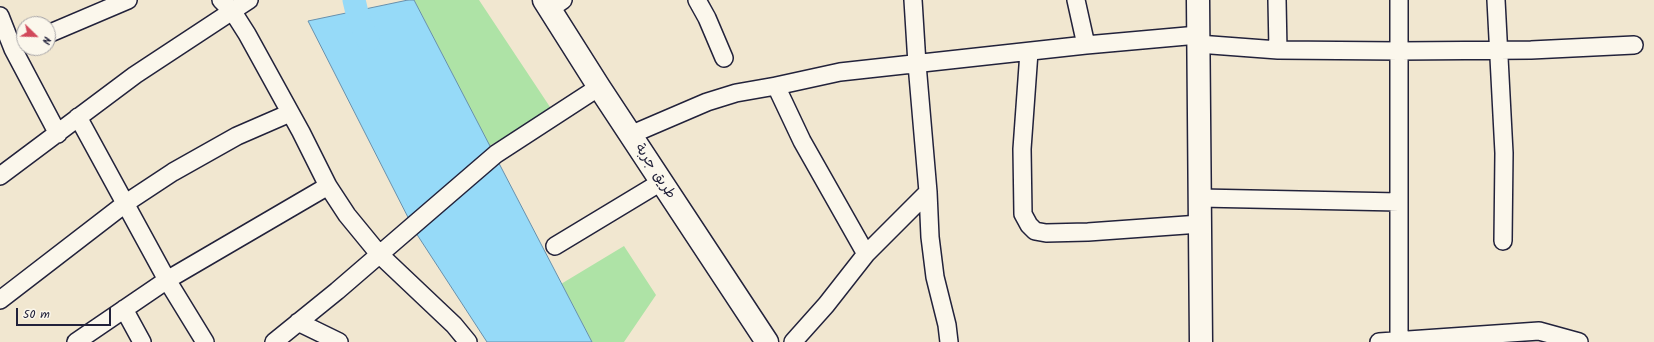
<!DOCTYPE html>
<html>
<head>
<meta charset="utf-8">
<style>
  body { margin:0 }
  #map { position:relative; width:1654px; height:342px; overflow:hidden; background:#f1e7d0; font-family:Kalam,sans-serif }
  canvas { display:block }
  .north { position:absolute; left:16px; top:16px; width:40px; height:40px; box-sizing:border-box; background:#fbf7ec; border:1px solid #a4a2a5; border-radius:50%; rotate:113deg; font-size:11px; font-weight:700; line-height:16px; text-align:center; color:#22223b }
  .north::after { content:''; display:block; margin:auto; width:14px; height:18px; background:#d1495b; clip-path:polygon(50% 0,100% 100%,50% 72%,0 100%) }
  .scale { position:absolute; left:16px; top:308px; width:95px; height:18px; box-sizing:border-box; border:2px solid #22223b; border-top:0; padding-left:5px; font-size:12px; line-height:14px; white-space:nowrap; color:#22223b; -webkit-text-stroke:3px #fbf7ec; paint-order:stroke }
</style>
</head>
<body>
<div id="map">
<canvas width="1654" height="342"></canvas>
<div class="north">N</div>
<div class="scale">50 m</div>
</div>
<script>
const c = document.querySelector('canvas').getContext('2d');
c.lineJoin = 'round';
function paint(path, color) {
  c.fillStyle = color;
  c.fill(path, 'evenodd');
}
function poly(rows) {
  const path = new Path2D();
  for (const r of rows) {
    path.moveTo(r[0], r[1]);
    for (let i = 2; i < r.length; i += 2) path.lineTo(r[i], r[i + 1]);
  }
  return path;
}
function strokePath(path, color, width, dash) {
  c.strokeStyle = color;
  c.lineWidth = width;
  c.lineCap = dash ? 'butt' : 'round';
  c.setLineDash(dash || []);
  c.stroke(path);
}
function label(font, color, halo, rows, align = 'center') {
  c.font = font + ' Kalam,"Playpen Sans Arabic",sans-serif';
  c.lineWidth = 3;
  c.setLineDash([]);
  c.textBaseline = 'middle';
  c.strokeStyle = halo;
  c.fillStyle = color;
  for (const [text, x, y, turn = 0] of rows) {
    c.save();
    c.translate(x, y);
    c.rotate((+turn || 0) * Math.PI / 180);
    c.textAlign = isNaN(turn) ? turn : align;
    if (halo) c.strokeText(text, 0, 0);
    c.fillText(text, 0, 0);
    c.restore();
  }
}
const green = poly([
  [414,0,479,0,552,110,489,146],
  [624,246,656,295,624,342,592,342,561,284]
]);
const water = poly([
  [408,0,414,0,592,342,487,342,416,233,308,21,408,0]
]);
const river = poly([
  [354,0,358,17,368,40]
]);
const minor = poly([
  [221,0,233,12,247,34,301,132,328,186,347,215,379,254,454,325,468,342],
  [697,0,707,18,724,58],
  [913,0,917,64,928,192,930,237,935,277,947,325,949,342],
  [1076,0,1086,45],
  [1277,0,1278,50],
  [1496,0,1504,153,1503,241],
  [550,9,563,0],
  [0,16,13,49,58,134],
  [48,34,128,0],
  [1198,44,1278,50,1399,51,1531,50,1634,45],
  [1029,52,1022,149,1023,214,1029,225,1035,231,1046,233,1088,232,1200,224],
  [776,86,802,141,866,254],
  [78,117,167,280,205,342],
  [630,135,707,102,736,93,776,86,840,72,1086,45,1198,35],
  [0,176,135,75,249,0],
  [1200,198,1399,202],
  [555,246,661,182],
  [0,300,126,203,173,172,237,136,290,113],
  [124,309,142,342],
  [298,322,339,342],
  [76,342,167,280,328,186],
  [274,342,337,291,496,154,599,87],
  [793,342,826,305,866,254,928,192],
  [1379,342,1539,331,1579,342],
  [1399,342,1399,0]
]);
const major = poly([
  [544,0,599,87,767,342],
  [1198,0,1201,342]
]);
const streetNames = [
  ["طريق جربة",654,172,57]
];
paint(green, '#aee3a6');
paint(water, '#96daf8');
strokePath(water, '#6890ac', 1);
strokePath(river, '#96daf8', 23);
strokePath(minor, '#22223b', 20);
strokePath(major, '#22223b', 25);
strokePath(minor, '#fbf7ec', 17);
strokePath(major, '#fbf7ec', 22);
label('14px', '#22223b', '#fbf7ec', streetNames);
</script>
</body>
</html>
